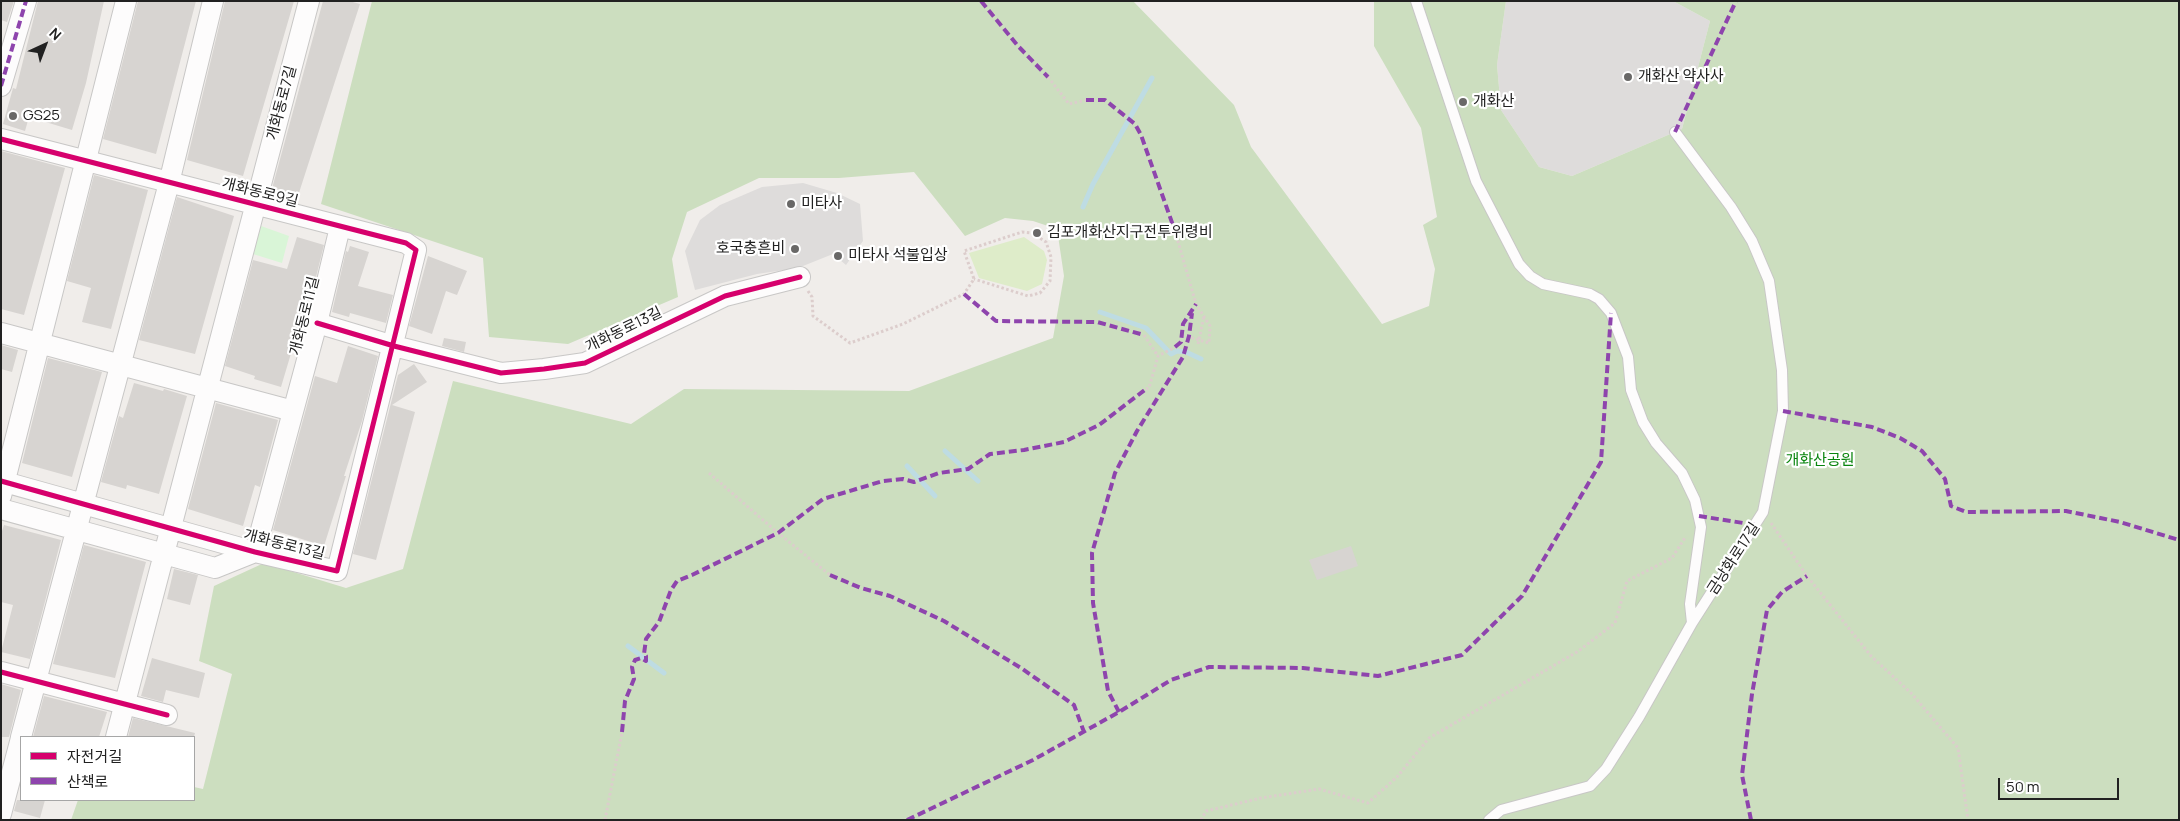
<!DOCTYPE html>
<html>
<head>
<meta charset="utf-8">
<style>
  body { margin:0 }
  #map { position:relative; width:2180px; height:821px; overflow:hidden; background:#f0edea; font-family:Manrope,"Noto Sans KR",sans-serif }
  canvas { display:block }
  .frame { position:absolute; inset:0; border:2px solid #212121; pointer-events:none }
  .legend { position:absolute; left:20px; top:736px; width:175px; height:65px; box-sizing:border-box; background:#fff; border:1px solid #a6a6a6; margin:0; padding:6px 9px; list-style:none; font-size:15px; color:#212121 }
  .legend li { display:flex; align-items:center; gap:10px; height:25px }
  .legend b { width:25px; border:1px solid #a6a6a6 }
  .north { position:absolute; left:20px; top:20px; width:50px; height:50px; -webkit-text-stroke:4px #fff; paint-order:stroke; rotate:43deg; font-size:14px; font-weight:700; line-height:20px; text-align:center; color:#212121 }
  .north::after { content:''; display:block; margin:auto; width:18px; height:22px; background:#212121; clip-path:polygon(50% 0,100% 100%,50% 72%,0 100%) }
  .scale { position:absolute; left:1998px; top:778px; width:121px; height:22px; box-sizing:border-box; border:2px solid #212121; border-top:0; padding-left:6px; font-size:15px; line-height:18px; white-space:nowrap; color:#212121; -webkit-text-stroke:4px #fff; paint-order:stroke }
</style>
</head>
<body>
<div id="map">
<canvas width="2180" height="821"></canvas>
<div class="frame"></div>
<ul class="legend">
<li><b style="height:6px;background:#d6006c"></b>자전거길</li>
<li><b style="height:6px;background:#8e44ad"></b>산책로</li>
</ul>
<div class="north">N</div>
<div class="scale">50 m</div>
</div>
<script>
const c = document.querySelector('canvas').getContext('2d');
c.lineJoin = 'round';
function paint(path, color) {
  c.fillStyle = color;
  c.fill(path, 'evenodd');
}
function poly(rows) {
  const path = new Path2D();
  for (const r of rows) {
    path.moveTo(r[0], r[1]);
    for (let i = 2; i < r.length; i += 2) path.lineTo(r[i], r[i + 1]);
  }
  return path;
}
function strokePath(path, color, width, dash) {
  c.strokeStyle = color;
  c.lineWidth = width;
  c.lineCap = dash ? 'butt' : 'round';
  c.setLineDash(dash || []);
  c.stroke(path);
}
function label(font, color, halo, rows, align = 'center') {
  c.font = font + ' Manrope,"Noto Sans KR",sans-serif';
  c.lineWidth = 4.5;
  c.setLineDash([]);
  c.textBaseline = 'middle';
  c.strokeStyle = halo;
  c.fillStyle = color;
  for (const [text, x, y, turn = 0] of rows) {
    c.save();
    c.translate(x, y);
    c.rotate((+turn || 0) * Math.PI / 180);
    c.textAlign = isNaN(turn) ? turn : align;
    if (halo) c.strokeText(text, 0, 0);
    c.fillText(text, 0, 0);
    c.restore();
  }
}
const religious = poly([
  [1506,1,1673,1,1710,21,1682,129,1572,176,1539,167,1501,110,1497,65],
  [803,183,837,193,860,204,863,241,846,265,833,254,798,268,757,274,695,290,685,251,700,220,720,205,762,187]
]);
const grass = poly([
  [1024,237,1044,251,1047,260,1042,284,1027,291,979,278,969,253]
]);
const forest = poly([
  [372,1,1133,1,1234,105,1251,147,1382,324,1429,306,1435,269,1423,225,1437,217,1421,128,1374,46,1374,1,1506,1,1497,65,1501,110,1539,167,1572,176,1682,129,1710,21,1673,1,2179,1,2179,820,71,820,78,800,194,800,194,787,203,789,232,674,199,661,214,586,264,563,346,588,403,569,453,381,631,424,684,389,909,391,1053,338,1064,276,1057,229,1033,221,1005,218,965,236,914,172,839,178,759,178,687,212,672,259,678,297,568,344,489,337,483,258,321,204]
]);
const park = poly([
  [261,226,289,236,282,263,253,254]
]);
const stream = poly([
  [1083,207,1093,184,1152,78],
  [1100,312,1146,328,1171,354,1177,351,1186,352,1201,359],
  [945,451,978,481],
  [907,466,935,496],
  [628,646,664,673]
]);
const building = poly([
  [1,1,14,1,7,22,1,20],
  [38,1,104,1,86,83,72,130,29,117,25,131,3,124,13,88,16,89],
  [138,1,196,1,156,154,103,139],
  [225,1,294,1,243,176,187,160],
  [323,1,349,1,360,4,296,202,270,196],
  [1,151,65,168,24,315,1,309],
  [94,175,148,190,111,329,82,322,91,288,67,281],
  [177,197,234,216,195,354,139,340],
  [297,237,324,245,309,305,308,305,297,340,295,340,281,387,254,379,255,376,225,366,253,260,287,269],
  [350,246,369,252,358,286,393,295,386,323,350,313,349,317,332,312,346,251,348,252],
  [428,256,467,271,457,295,446,291,432,334,409,326],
  [444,338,466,342,464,352,442,346],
  [1,345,18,350,12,372,1,369],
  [348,346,378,356,362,421,344,476,346,476,324,546,273,530,315,376,337,383],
  [48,358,102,372,72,477,22,463],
  [414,364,427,382,392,405,415,412,376,560,353,554,398,375],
  [134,383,163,391,164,389,187,396,159,494,127,485,126,489,101,482,119,416,123,418],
  [216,403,278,420,260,487,255,485,243,526,188,509],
  [4,525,61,540,30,659,1,652,13,605,1,602,1,534],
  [84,545,146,562,115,678,53,664],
  [1351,546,1358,566,1317,580,1309,560],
  [174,569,198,575,190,605,167,599],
  [152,658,205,673,199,698,166,690,163,702,141,696],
  [1,684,21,690,9,737,1,737],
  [44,696,107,712,99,737,33,737],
  [133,718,195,733,194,737,128,737],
  [17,800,45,800,40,818,14,811]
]);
const path = poly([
  [955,1,963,1],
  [1048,77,1069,104,1086,100],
  [1175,231,1196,304,1210,326,1209,343,1183,335],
  [808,291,812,297,813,316,850,343,903,324,964,294,974,279,964,251,1022,232,1032,233,1046,242,1051,257,1050,281,1040,293,1028,296,974,279],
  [1144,335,1158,356],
  [1198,344,1204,316],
  [1146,389,1149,388,1158,356,1175,347],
  [709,473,778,533,830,575],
  [1771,523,1807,576,1871,656,1912,694,1958,748,1968,820],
  [605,820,622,732],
  [1201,820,1206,811,1261,798,1319,789,1368,803,1397,777,1429,738,1577,652,1615,623,1627,581,1672,558,1686,536]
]);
const lane = poly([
  [1416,1,1476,181,1519,264,1530,276,1543,284,1590,294,1599,299,1611,313,1628,357,1631,390,1643,422,1656,443,1682,473,1695,500,1701,527,1690,604,1692,623],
  [1489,820,1501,810,1590,786,1606,769,1639,717,1692,623,1763,512,1783,411,1782,370,1769,281,1752,241,1731,207,1675,132]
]);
const street = poly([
  [1,86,26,1],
  [1,139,406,243,416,250,337,571,255,552,1,481],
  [317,323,394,346,501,373,544,369,585,363,725,296,800,277],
  [1,333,293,411],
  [1,496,126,1],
  [1,509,215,568,255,552],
  [255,552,317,323,340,227],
  [1,672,167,715],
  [21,737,169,183,213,1],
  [116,737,309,1],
  [1,814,21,738]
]);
const quiet = poly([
  [981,1,1018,46,1048,77],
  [1,86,26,1],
  [1086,100,1105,100,1135,124,1141,135,1175,231],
  [1675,132,1736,1],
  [964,294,996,321,1097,322,1144,335],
  [1175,347,1181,342,1183,324,1196,304],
  [1783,411,1872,427,1900,438,1922,451,1945,479,1951,506,1966,512,2066,511,2120,522,2179,540],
  [1699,516,1756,525],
  [830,575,861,588,890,596,944,621,1021,668,1074,705,1084,732],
  [1119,712,1108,691,1093,603,1092,553,1115,473,1137,431,1183,357,1189,336,1192,313],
  [622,732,625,701,634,679,632,667,635,660,641,658,646,661,646,656,644,654,646,639,659,622,671,590,677,581,692,575,778,533,823,499,883,481,903,479,914,482,939,473,968,469,990,454,1024,450,1064,442,1099,425,1146,389],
  [907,820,1033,760,1119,712,1171,680,1209,667,1303,668,1378,676,1462,655,1522,596,1601,462,1611,313],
  [1751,820,1742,775,1752,694,1767,610,1782,592,1807,576]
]);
const cycleway = poly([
  [1,139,406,243,416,250,337,571,255,552,1,481],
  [317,323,394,346,501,373,544,369,585,363,725,296,800,277],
  [1,672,167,715]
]);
const markers = [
  [1628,77,5,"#696867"],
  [1463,102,5,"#696867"],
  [13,116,5,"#696867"],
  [791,204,5,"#696867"],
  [1037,233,5,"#696867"],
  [795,249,5,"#696867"],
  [838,256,5,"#696867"]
];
const poiNames = [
  ["개화산 약사사",1638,77],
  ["개화산",1473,102],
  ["GS25",23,116],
  ["미타사",801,204],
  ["김포개화산지구전투위령비",1047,233],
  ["호국충흔비",785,249,"right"],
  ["미타사 석불입상",848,256]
];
const streetNames = [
  ["개화동로7길",282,103,-75],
  ["개화동로9길",260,193,14],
  ["개화동로11길",305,316,-76],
  ["개화동로13길",624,330,-26],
  ["개화동로13길",284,545,14],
  ["금낭화로17길",1734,559,-57]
];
const parkNames = [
  ["개화산공원",1820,461]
];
paint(religious, '#dedcdb');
paint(grass, '#deecc9');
paint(forest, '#ccdebf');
paint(park, '#d9f5d7');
strokePath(stream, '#bedce3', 5);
paint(building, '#d7d4d1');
strokePath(lane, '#c8c7c6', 12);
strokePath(street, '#c8c7c6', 22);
strokePath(path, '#dccdcc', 3, [2.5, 2.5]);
strokePath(lane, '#fdfcfc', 10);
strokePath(street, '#fdfcfc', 20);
strokePath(quiet, '#8e44ad', 4, [8, 4]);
strokePath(cycleway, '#d6006c', 5);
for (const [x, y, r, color] of markers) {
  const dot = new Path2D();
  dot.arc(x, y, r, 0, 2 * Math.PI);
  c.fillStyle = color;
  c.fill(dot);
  strokePath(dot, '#fff', 2);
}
label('15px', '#212121', '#fff', poiNames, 'left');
label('15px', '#212121', '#fff', streetNames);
label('15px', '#0a850f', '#fff', parkNames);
</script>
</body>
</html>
